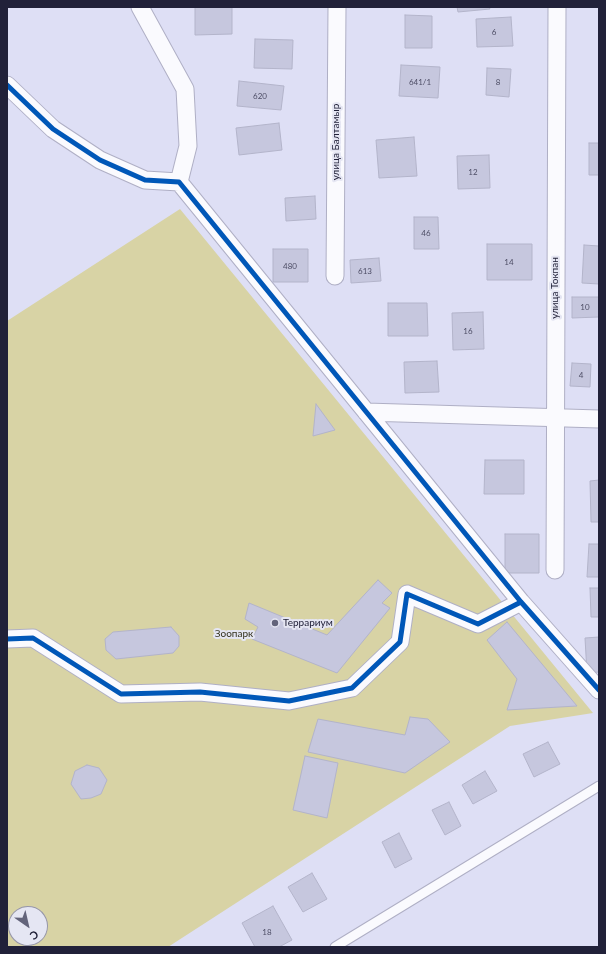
<!DOCTYPE html>
<html>
<head>
<meta charset="utf-8">
<style>
  body { margin:0 }
  #map { position:relative; width:606px; height:954px; overflow:hidden; background:#dedff5; font-family:Lato,sans-serif }
  canvas { display:block }
  .frame { position:absolute; inset:0; border:8px solid #212139; pointer-events:none }
  .north { position:absolute; left:8px; top:906px; width:40px; height:40px; box-sizing:border-box; background:#e5e6f3; border:1px solid #9797a9; border-radius:50%; rotate:146deg; font-size:11px; font-weight:700; line-height:16px; text-align:center; color:#212139 }
  .north::after { content:''; display:block; margin:auto; width:14px; height:18px; background:#63647b; clip-path:polygon(50% 0,100% 100%,50% 72%,0 100%) }
</style>
</head>
<body>
<div id="map">
<canvas width="606" height="954"></canvas>
<div class="frame"></div>
<div class="north">С</div>
</div>
<script>
const c = document.querySelector('canvas').getContext('2d');
c.lineJoin = 'round';
function paint(path, color) {
  c.fillStyle = color;
  c.fill(path, 'evenodd');
}
function poly(rows) {
  const path = new Path2D();
  for (const r of rows) {
    path.moveTo(r[0], r[1]);
    for (let i = 2; i < r.length; i += 2) path.lineTo(r[i], r[i + 1]);
  }
  return path;
}
function strokePath(path, color, width, dash) {
  c.strokeStyle = color;
  c.lineWidth = width;
  c.lineCap = dash ? 'butt' : 'round';
  c.setLineDash(dash || []);
  c.stroke(path);
}
function label(font, color, halo, rows, align = 'center') {
  c.font = font + ' Lato,sans-serif';
  c.lineWidth = 4;
  c.setLineDash([]);
  c.textBaseline = 'middle';
  c.strokeStyle = halo;
  c.fillStyle = color;
  for (const [text, x, y, turn = 0] of rows) {
    c.save();
    c.translate(x, y);
    c.rotate((+turn || 0) * Math.PI / 180);
    c.textAlign = isNaN(turn) ? turn : align;
    if (halo) c.strokeText(text, 0, 0);
    c.fillText(text, 0, 0);
    c.restore();
  }
}
const green = poly([
  [180,209,593,713,510,726,168,947,7,947,7,321],
  [16,914,40,914,40,938,16,938]
]);
const building = poly([
  [195,7,232,7,232,34,195,35,195,7],
  [457,7,489,7,490,9,458,12,457,7],
  [405,15,432,16,432,48,405,48,405,15],
  [511,17,513,46,477,47,476,19,511,17],
  [255,39,293,40,292,69,254,68,255,39],
  [401,65,440,67,438,98,399,96,401,65],
  [487,68,511,69,509,97,486,95,487,68],
  [239,81,284,86,281,110,237,106,239,81],
  [279,123,282,150,239,155,236,128,279,123],
  [414,137,417,176,379,178,376,140,414,137],
  [589,143,599,143,599,175,589,175,589,143],
  [489,155,490,188,458,189,457,156,489,155],
  [315,196,316,219,286,221,285,198,315,196],
  [414,217,438,217,439,249,414,249,414,217],
  [487,244,532,244,532,280,487,280,487,244],
  [584,245,599,246,599,284,582,283,584,245],
  [273,249,308,249,308,282,273,282,273,249],
  [379,258,381,281,351,283,350,260,379,258],
  [572,297,599,297,599,317,572,318,572,297],
  [388,303,427,303,428,336,388,336,388,303],
  [483,312,484,349,453,350,452,313,483,312],
  [437,361,439,392,405,393,404,362,437,361],
  [572,363,591,364,590,387,570,386,572,363],
  [316,404,335,430,313,436,316,404],
  [485,460,524,460,524,494,484,494,485,460],
  [599,480,599,522,591,522,590,481,599,480],
  [505,534,539,534,539,573,505,573,505,534],
  [589,544,599,544,599,577,587,577,589,544],
  [378,580,392,593,382,603,390,608,337,673,252,639,258,627,245,619,249,603,327,635,378,580],
  [590,588,599,588,599,617,591,617,590,588],
  [507,622,577,706,507,710,517,679,487,640,507,622],
  [171,627,179,636,179,646,173,653,116,659,106,650,105,639,113,632,171,627],
  [599,637,599,672,587,673,585,638,599,637],
  [410,717,428,719,450,742,405,773,308,752,318,719,405,735,410,717],
  [548,742,560,764,534,777,523,754,548,742],
  [305,756,338,763,327,818,293,810,305,756],
  [87,765,99,768,107,780,101,794,91,798,81,799,71,784,75,771,87,765],
  [485,771,497,791,473,804,462,785,485,771],
  [449,802,461,826,445,835,432,810,449,802],
  [399,833,412,859,395,868,382,842,399,833],
  [312,873,327,899,303,912,288,887,312,873],
  [273,906,292,940,279,947,255,947,242,923,273,906]
]);
const lane = poly([
  [335,947,599,786]
]);
const street = poly([
  [140,7,185,89,188,146,179,182],
  [7,85,53,129,100,160,145,180,179,182,521,602,599,690],
  [335,276,337,7],
  [366,412,599,419],
  [555,570,557,7],
  [7,639,33,638,121,694,200,692,289,701,352,688,400,642,407,594,478,624,521,602]
]);
const cycleway = poly([
  [7,85,53,129,100,160,145,180,179,182,521,602,599,690],
  [7,639,33,638,121,694,200,692,289,701,352,688,400,642,407,594,478,624,521,602]
]);
const markers = [
  [275,623,4,"#63647b"]
];
const numberNames = [
  ["6",494,32],
  ["641/1",420,82],
  ["8",498,82],
  ["620",260,96],
  ["12",473,172],
  ["46",426,233],
  ["14",509,262],
  ["480",290,266],
  ["613",365,271],
  ["10",585,307],
  ["16",468,331],
  ["4",581,375],
  ["18",267,932]
];
const streetNames = [
  ["улица Балтамыр",336,142,-90],
  ["улица Токпан",555,288,-90]
];
const poiNames = [
  ["Террариум",283,623]
];
const parkNames = [
  ["Зоопарк",234,634]
];
paint(green, '#d8d3a5');
paint(building, '#c6c7de');
strokePath(building, '#b3b4ca', 1);
strokePath(lane, '#afafc5', 11);
strokePath(street, '#afafc5', 19);
strokePath(lane, '#fafafe', 9);
strokePath(street, '#fafafe', 17);
strokePath(cycleway, '#0057b8', 5);
for (const [x, y, r, color] of markers) {
  const dot = new Path2D();
  dot.arc(x, y, r, 0, 2 * Math.PI);
  c.fillStyle = color;
  c.fill(dot);
  strokePath(dot, '#e5e6f3', 1.5);
}
label('8px', '#4d4d65', null, numberNames);
label('10px', '#212139', '#e5e6f3', streetNames);
label('10px', '#212139', '#e5e6f3', poiNames, 'left');
label('10px', '#33311b', '#e5e6f3', parkNames);
</script>
</body>
</html>
